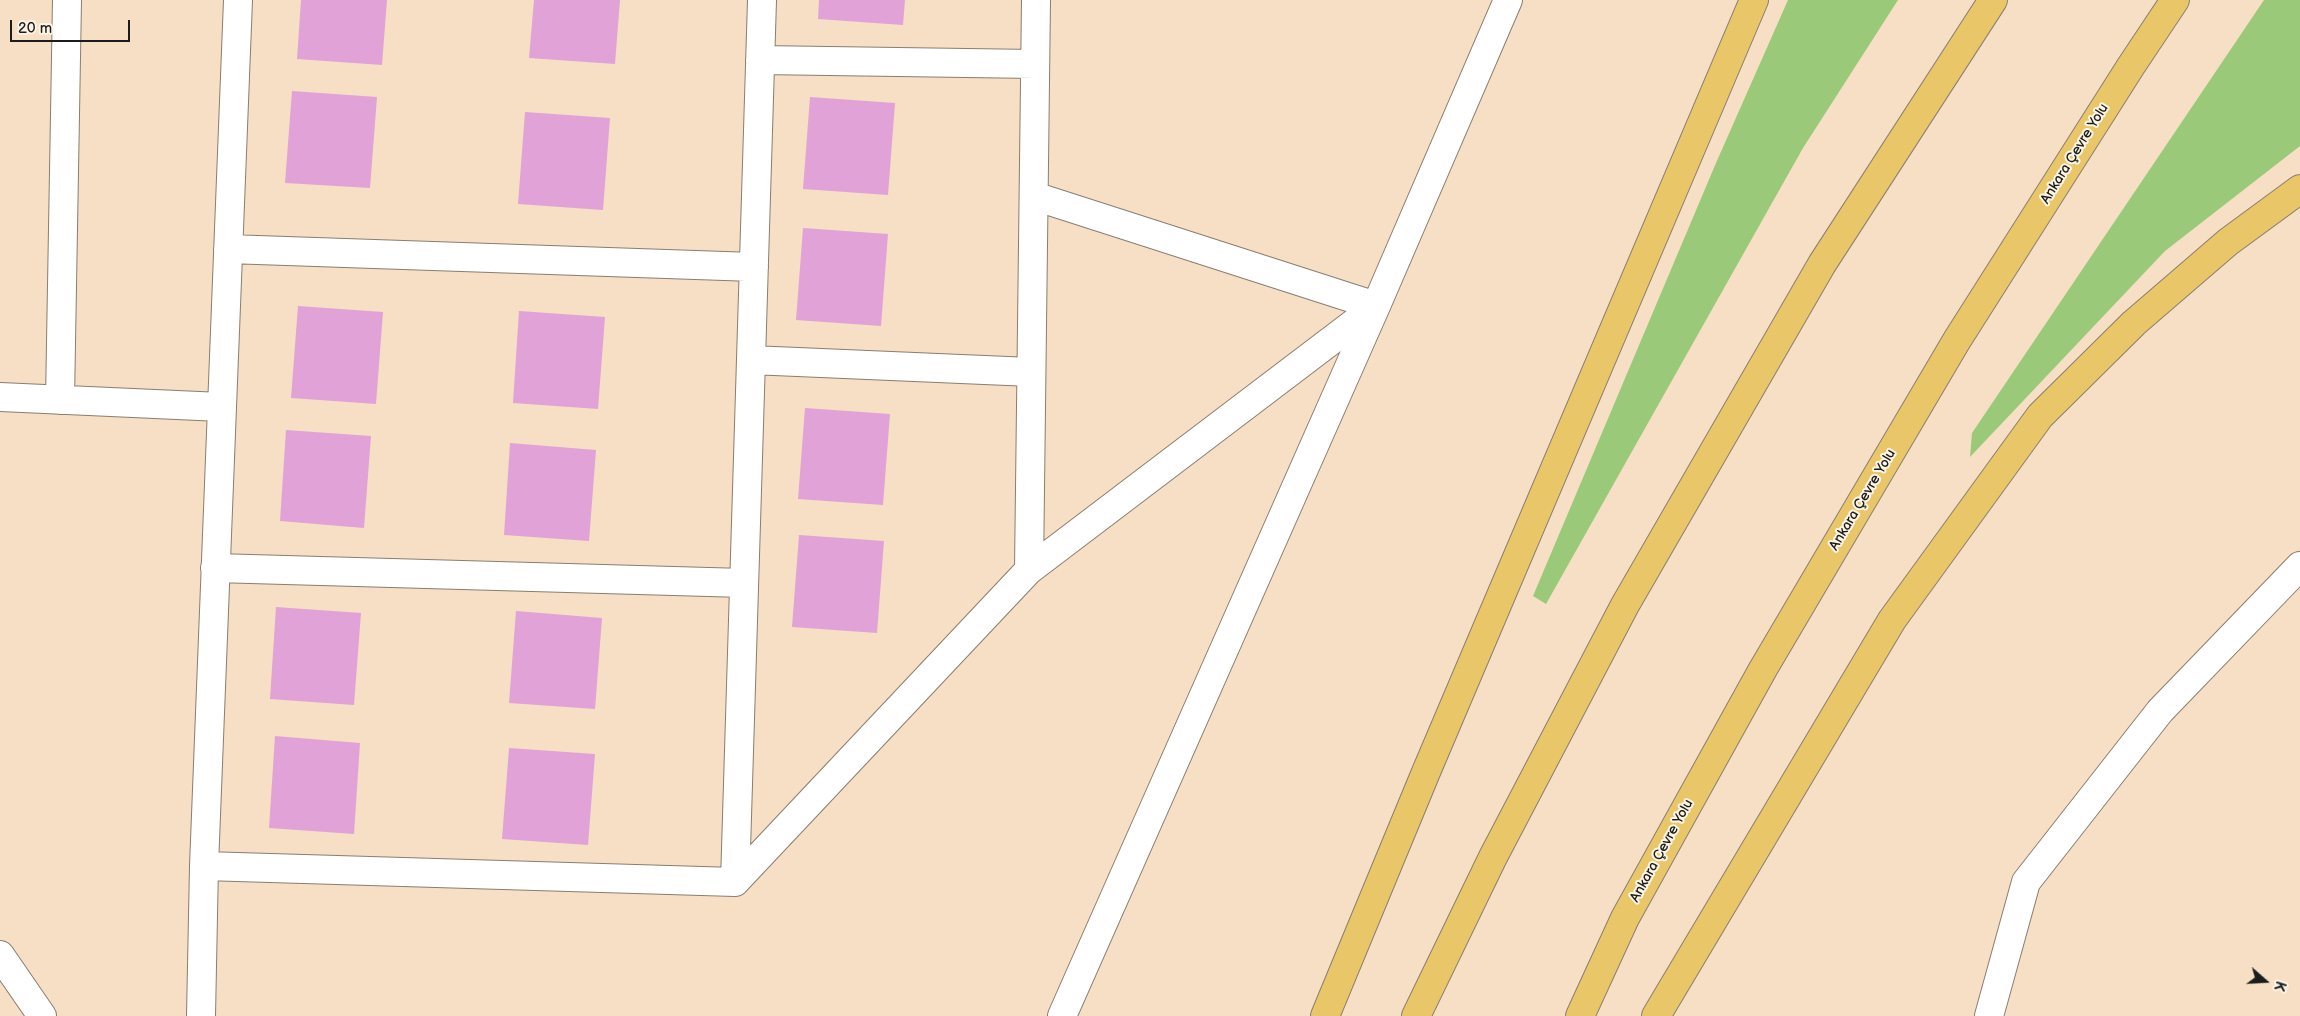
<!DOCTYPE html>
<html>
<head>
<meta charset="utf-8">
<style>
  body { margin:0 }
  #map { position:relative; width:2300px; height:1016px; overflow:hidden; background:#f6dfc4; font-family:"Balsamiq Sans",sans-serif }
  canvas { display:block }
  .north { position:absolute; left:2240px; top:956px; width:50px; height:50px; -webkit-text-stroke:4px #fcf5e5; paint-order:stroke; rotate:109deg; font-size:14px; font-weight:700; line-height:20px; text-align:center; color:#1c1c1c }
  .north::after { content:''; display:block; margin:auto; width:18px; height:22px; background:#1c1c1c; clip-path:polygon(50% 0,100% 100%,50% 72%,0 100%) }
  .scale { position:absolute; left:10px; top:20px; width:120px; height:22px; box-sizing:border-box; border:2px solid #1c1c1c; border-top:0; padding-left:6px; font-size:15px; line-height:18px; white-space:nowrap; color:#1c1c1c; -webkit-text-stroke:4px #fcf5e5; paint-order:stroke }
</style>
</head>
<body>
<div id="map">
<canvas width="2300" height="1016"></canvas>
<div class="north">K</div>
<div class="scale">20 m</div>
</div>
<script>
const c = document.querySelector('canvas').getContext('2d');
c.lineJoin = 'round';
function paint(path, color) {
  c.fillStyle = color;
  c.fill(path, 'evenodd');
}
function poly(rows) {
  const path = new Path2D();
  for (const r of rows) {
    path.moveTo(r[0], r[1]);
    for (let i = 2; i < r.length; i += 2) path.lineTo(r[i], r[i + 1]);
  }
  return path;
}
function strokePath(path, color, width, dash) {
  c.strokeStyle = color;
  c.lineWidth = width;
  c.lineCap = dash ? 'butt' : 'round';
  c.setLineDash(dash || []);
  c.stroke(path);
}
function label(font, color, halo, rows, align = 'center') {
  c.font = font + ' "Balsamiq Sans",sans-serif';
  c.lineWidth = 4;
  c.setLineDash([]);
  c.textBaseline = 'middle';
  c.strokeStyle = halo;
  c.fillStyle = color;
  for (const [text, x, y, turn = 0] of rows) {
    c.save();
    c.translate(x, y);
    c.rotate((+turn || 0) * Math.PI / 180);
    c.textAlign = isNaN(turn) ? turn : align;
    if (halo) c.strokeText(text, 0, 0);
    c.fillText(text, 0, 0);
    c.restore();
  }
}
const green = poly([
  [1788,0,1898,0,1803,148,1546,604,1533,596,1716,163],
  [2264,0,2300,0,2300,146,2165,251,1970,457,1972,433]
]);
const building = poly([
  [301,0,387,0,382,65,297,59],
  [534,0,620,0,615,64,529,58],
  [819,0,905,0,903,25,818,19],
  [292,91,377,97,370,188,285,183],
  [810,97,895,103,888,195,803,189],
  [525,112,610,118,603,210,518,204],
  [803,228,888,234,881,326,796,320],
  [298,306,383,312,376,404,291,398],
  [519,311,605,317,598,409,513,403],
  [805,408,890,414,883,505,798,499],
  [286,430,371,436,364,528,280,521],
  [510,443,596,450,589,541,504,535],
  [799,535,884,541,877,633,792,627],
  [276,607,361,613,354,705,270,699],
  [516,611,602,618,595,709,509,703],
  [275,736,360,743,354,834,269,828],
  [509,748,595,754,588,845,502,839]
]);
const street = poly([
  [760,60,1035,64],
  [1034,196,1376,306],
  [228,249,754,267],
  [751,360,1031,372],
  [0,397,221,407],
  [60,400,67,0],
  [215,568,744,583],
  [1029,570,1036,0],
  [204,866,735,882,762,0],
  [735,882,1029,570,1374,308],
  [0,955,42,1016],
  [201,1016,204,866,238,0],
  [1062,1016,1376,306,1508,0],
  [1989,1016,2026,882,2160,711,2300,566]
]);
const highway = poly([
  [1325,1016,1426,772,1754,0],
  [1416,1016,1493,857,1625,605,1822,264,1993,0],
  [1580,1016,1625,918,1763,669,1957,340,2131,66,2175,0],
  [1656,1016,1892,620,2040,416,2134,323,2228,242,2300,189]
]);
const streetNames = [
  ["Ankara Çevre Yolu",2075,154,-58],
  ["Ankara Çevre Yolu",1863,500,-59],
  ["Ankara Çevre Yolu",1662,851,-61]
];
paint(green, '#9aca79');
paint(building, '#e1a2d8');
strokePath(street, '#897e70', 30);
strokePath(highway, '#897e70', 30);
strokePath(street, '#fff', 28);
strokePath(highway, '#e9c769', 28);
label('14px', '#1c1c1c', '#fcf5e5', streetNames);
</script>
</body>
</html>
